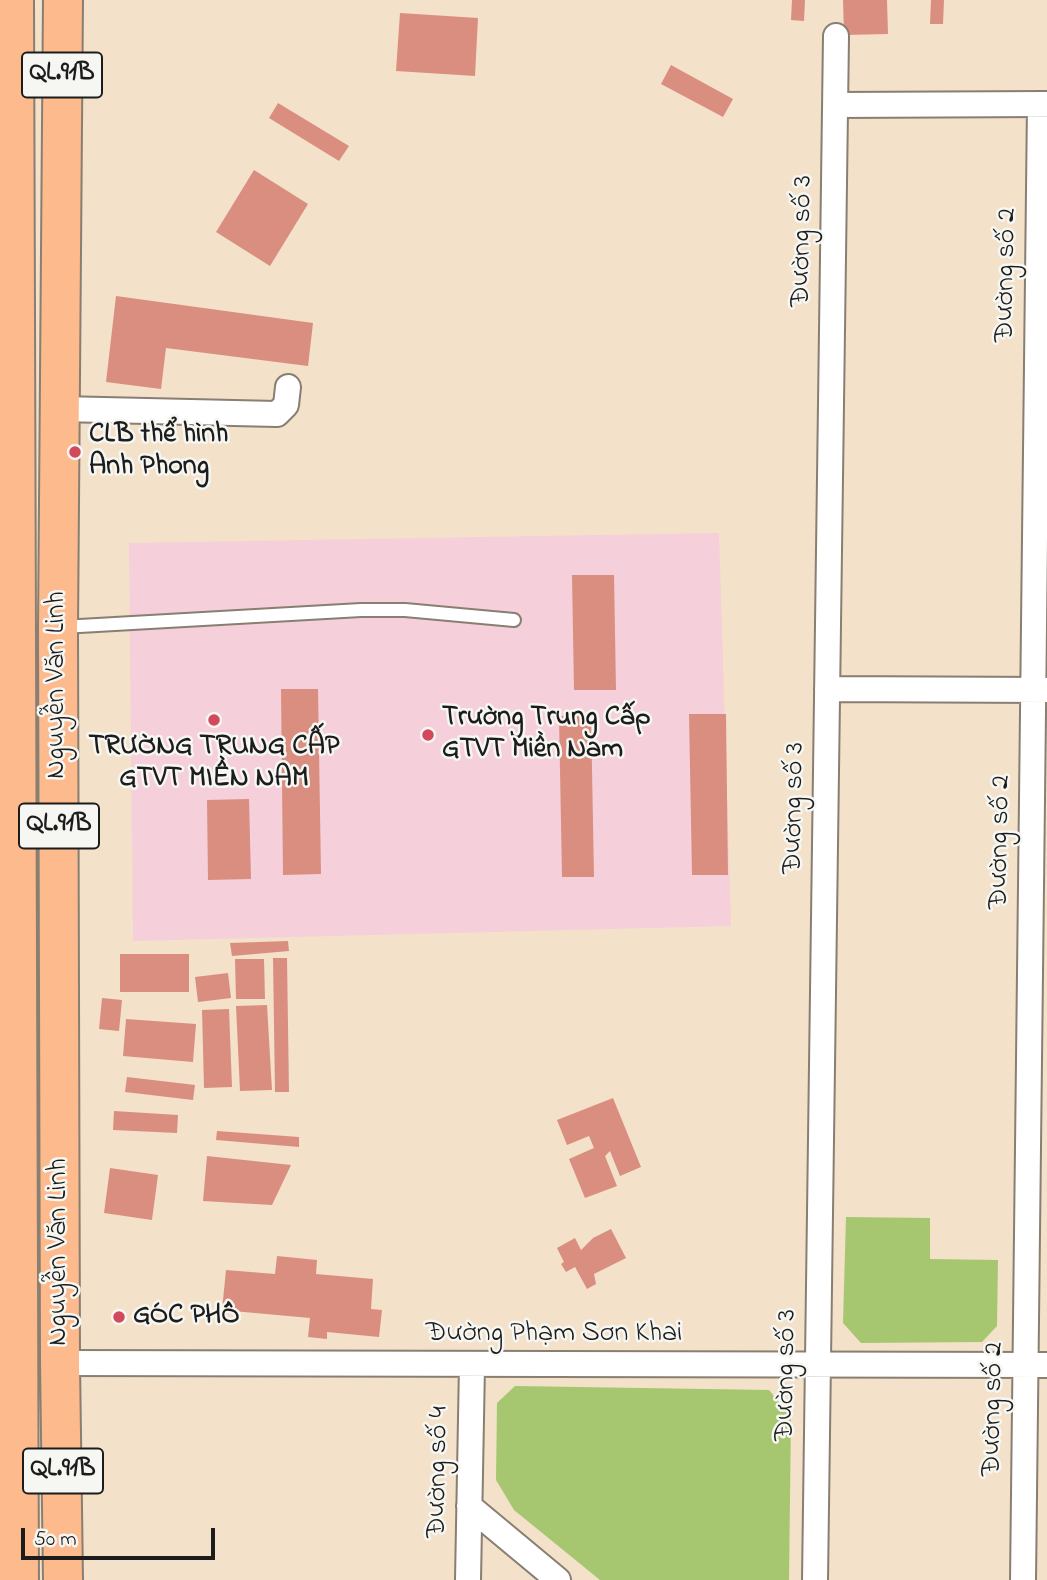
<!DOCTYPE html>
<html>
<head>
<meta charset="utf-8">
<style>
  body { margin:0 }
  #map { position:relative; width:1047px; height:1580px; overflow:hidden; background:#f3e1c9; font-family:"Indie Flower",sans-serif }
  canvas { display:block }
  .scale { position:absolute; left:21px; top:1528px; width:194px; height:32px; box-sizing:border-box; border:4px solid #1c1c1c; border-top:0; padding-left:9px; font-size:21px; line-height:24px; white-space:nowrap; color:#1c1c1c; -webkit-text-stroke:5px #f6f6f2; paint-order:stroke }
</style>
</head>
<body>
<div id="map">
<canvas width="1047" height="1580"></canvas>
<div class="scale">50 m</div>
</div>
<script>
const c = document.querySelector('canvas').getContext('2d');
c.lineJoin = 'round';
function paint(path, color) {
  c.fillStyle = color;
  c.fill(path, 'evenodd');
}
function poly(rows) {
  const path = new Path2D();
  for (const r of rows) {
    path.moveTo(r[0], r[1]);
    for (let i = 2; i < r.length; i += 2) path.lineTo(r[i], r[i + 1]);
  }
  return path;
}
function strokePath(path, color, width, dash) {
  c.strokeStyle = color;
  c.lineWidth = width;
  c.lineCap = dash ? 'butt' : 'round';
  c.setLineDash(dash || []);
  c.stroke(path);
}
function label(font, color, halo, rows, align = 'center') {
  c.font = font + ' "Indie Flower",sans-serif';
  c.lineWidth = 5;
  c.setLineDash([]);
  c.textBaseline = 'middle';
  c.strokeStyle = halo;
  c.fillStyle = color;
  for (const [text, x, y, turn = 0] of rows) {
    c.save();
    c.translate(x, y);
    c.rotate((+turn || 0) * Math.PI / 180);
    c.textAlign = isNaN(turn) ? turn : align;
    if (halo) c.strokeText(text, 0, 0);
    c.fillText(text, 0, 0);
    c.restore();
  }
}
const built = poly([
  [719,533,731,926,133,941,129,543]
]);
const green = poly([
  [846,1217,930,1218,930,1259,998,1260,997,1326,982,1342,861,1343,843,1323],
  [515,1386,769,1390,791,1417,789,1580,600,1580,514,1510,496,1480,497,1403]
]);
const building = poly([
  [792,0,805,0,804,21,791,20],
  [843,0,887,0,888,34,844,35],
  [931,0,944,0,943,24,930,24],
  [400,13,478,18,475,76,396,71],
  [671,65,733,99,723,117,661,84],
  [278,103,349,146,339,161,269,118],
  [254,170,308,204,270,266,216,232],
  [116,296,313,323,308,366,166,348,161,389,106,382],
  [572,575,614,575,616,690,574,690],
  [281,689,318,689,321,874,283,875],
  [689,714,726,714,728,875,692,875],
  [591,715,594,877,562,877,559,716],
  [249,799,251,879,208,880,207,800],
  [288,941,289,951,232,956,230,943],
  [120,954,189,954,189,992,120,992],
  [273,958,287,958,289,1092,275,1092],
  [235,959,264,959,265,999,236,999],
  [228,973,231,998,198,1002,195,977],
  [102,998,122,1000,119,1031,99,1029],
  [267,1005,272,1090,240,1091,236,1006],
  [229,1009,232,1087,204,1088,202,1010],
  [126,1019,196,1024,193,1062,123,1056],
  [127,1077,195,1085,193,1100,125,1092],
  [613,1098,641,1167,620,1176,610,1151,605,1156,617,1186,585,1198,569,1159,594,1148,589,1136,567,1145,557,1120],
  [114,1111,178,1115,177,1133,113,1130],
  [217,1131,299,1137,299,1147,216,1140],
  [207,1156,291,1165,272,1205,203,1201],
  [110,1168,158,1175,152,1220,104,1213],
  [611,1229,626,1258,594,1274,596,1284,587,1289,575,1267,566,1272,561,1264,564,1262,557,1248,575,1238,581,1250,593,1238],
  [277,1256,317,1260,316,1274,373,1279,371,1309,382,1310,379,1337,327,1332,327,1339,308,1337,310,1318,222,1310,226,1270,275,1274]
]);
const lane = poly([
  [62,627,361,610,405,610,514,620]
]);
const street = poly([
  [836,105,1047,104],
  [60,409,277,414,286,405,288,387],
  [827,689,1047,690],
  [60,1363,1047,1365],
  [469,1506,558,1580],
  [468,1580,472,1365],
  [815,1580,836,36],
  [1023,1580,1040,104]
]);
const highway = poly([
  [14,0,19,1580],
  [63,0,58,627,60,1363,63,1580]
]);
const markers = [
  [75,452,7,"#d1495b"],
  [214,720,7,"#d1495b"],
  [428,735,7,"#d1495b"],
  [119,1317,7,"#d1495b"]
];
const shields = [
  [62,75,80],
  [59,826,80],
  [63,1471,80]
];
const shieldNames = [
  ["QL.91B",62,75],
  ["QL.91B",59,826],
  ["QL.91B",63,1471]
];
const streetNames = [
  ["Đường số 3",804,241,-89],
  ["Đường số 2",1008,275,-89],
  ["Nguyễn Văn Linh",58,685,-90],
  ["Đường số 3",796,808,-89],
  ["Đường số 2",1002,842,-89],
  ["Nguyễn Văn Linh",60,1252,-90],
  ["Đường Phạm Sơn Khai",554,1335],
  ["Đường số 3",788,1375,-89],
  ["Đường số 2",995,1409,-89],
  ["Đường số 4",440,1472,-89]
];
const poiNames = [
  ["CLB thể hình",89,436],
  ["Anh Phong",89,468],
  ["Trường Trung Cấp",442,719],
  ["GTVT Miền Nam",442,751],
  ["TRƯỜNG TRUNG CẤP",214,748,"center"],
  ["GTVT MIỀN NAM",214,780,"center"],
  ["GÓC PHỐ",133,1317]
];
paint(built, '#f5cfd9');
paint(green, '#a6c76f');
paint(building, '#da8e80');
strokePath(lane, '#887e72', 16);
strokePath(street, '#887e72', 28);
strokePath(highway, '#887e72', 42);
strokePath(lane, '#fff', 12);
strokePath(street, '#fff', 24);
strokePath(highway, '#fcba8d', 38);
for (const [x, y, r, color] of markers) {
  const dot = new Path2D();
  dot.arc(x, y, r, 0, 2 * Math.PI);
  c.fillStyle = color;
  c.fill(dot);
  strokePath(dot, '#f6f6f2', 2.5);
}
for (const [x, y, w] of shields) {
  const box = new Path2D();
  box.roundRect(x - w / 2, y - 22.5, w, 45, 5);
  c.fillStyle = '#f6f6f2';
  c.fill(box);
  strokePath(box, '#1c1c1c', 2);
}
label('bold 26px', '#1c1c1c', null, shieldNames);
label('28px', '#1c1c1c', '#f6f6f2', streetNames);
label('bold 28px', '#1c1c1c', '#f6f6f2', poiNames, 'left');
</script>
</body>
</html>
